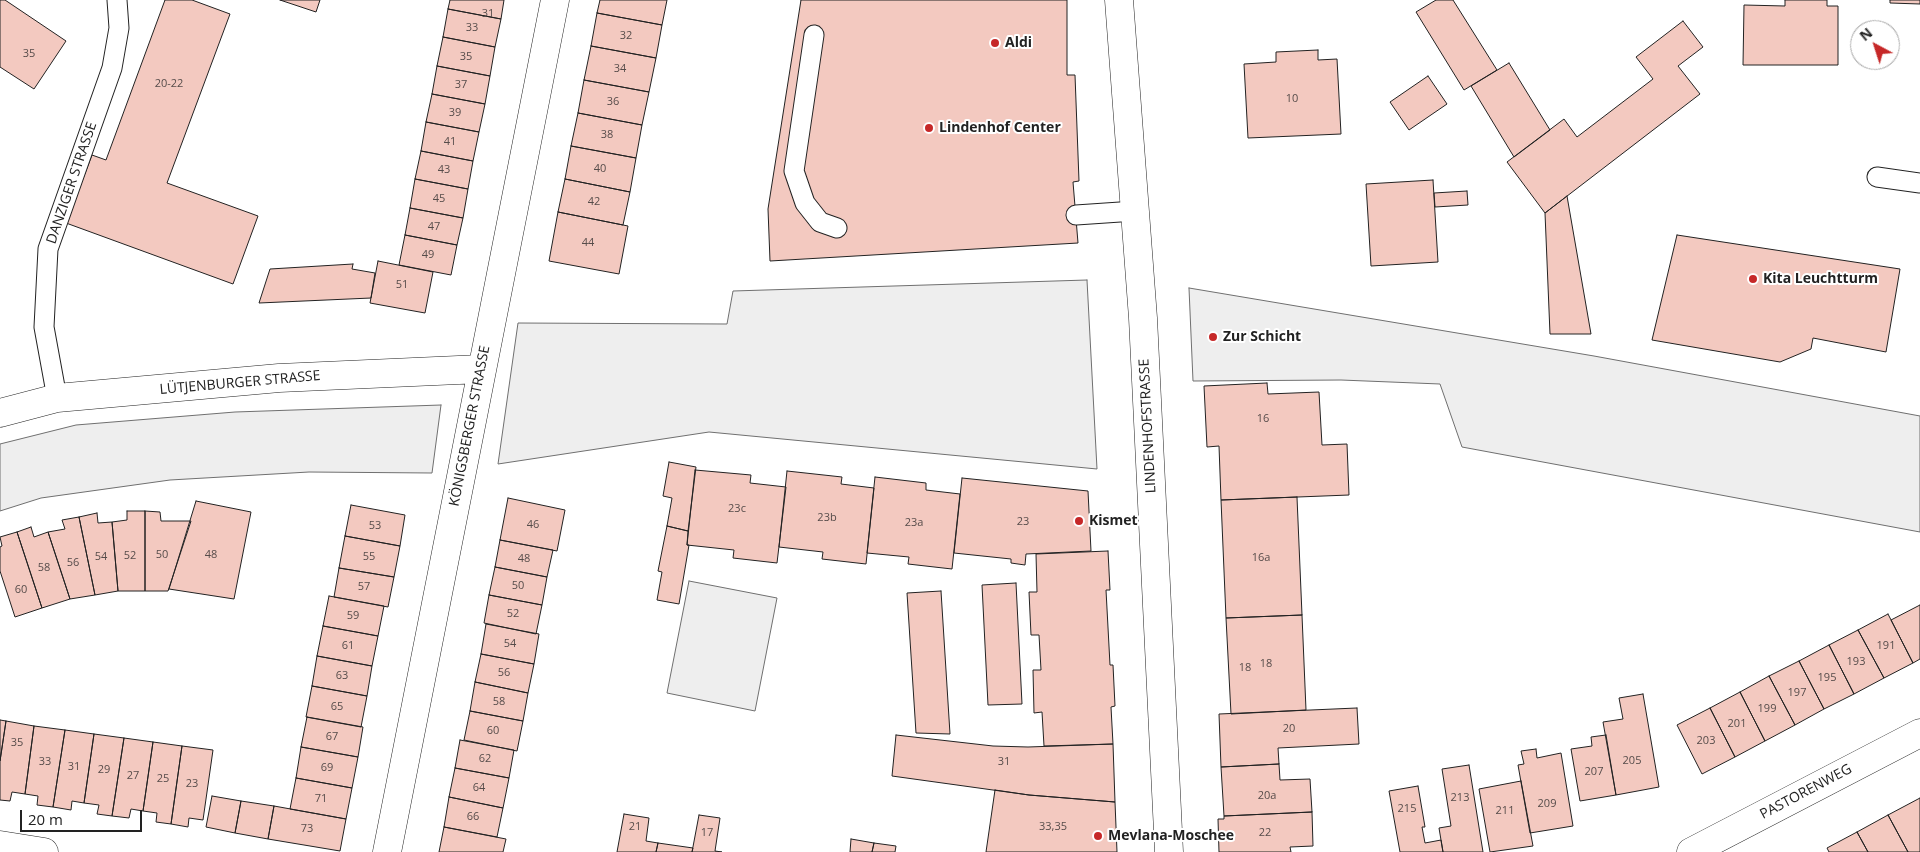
<!DOCTYPE html>
<html>
<head>
<meta charset="utf-8">
<style>
  body { margin:0 }
  #map { position:relative; width:1920px; height:852px; overflow:hidden; background:#fff; font-family:"Open Sans",sans-serif }
  canvas { display:block }
  .north { position:absolute; left:1850px; top:20px; width:50px; height:50px; box-sizing:border-box; background:#fff; border:1px solid #a7a7a7; border-radius:50%; rotate:320deg; font-size:14px; font-weight:700; line-height:20px; text-align:center; color:#222 }
  .north::after { content:''; display:block; margin:auto; width:18px; height:22px; background:#c62828; clip-path:polygon(50% 0,100% 100%,50% 72%,0 100%) }
  .scale { position:absolute; left:20px; top:810px; width:122px; height:22px; box-sizing:border-box; border:2px solid #222; border-top:0; padding-left:6px; font-size:15px; line-height:18px; white-space:nowrap; color:#222; -webkit-text-stroke:4px #fff; paint-order:stroke }
</style>
</head>
<body>
<div id="map">
<canvas width="1920" height="852"></canvas>
<div class="north">N</div>
<div class="scale">20 m</div>
</div>
<script>
const c = document.querySelector('canvas').getContext('2d');
c.lineJoin = 'round';
function paint(path, color) {
  c.fillStyle = color;
  c.fill(path, 'evenodd');
}
function poly(rows) {
  const path = new Path2D();
  for (const r of rows) {
    path.moveTo(r[0], r[1]);
    for (let i = 2; i < r.length; i += 2) path.lineTo(r[i], r[i + 1]);
  }
  return path;
}
function strokePath(path, color, width, dash) {
  c.strokeStyle = color;
  c.lineWidth = width;
  c.lineCap = dash ? 'butt' : 'round';
  c.setLineDash(dash || []);
  c.stroke(path);
}
function label(font, color, halo, rows, align = 'center') {
  c.font = font + ' "Open Sans",sans-serif';
  c.lineWidth = 4;
  c.setLineDash([]);
  c.textBaseline = 'middle';
  c.strokeStyle = halo;
  c.fillStyle = color;
  for (const [text, x, y, turn = 0] of rows) {
    c.save();
    c.translate(x, y);
    c.rotate((+turn || 0) * Math.PI / 180);
    c.textAlign = isNaN(turn) ? turn : align;
    if (halo) c.strokeText(text, 0, 0);
    c.fillText(text, 0, 0);
    c.restore();
  }
}
const green = poly([
  [1087,280,1097,469,709,432,498,464,518,323,727,324,733,291,1087,280],
  [1189,288,1594,356,1920,416,1920,532,1462,447,1440,384,1341,380,1193,381,1189,288],
  [441,405,432,473,309,472,170,480,41,498,0,511,0,444,76,425,235,412,441,405],
  [689,581,777,598,755,711,667,693,689,581]
]);
const building = poly([
  [0,0,5,0,66,41,34,89,0,67,0,0],
  [165,0,192,0,230,14,167,183,258,216,233,284,66,223,92,155,106,160,165,0],
  [280,0,320,0,316,12,280,0],
  [450,0,504,0,501,19,448,9,450,0],
  [600,0,667,0,662,25,597,13,600,0],
  [801,0,1067,0,1067,75,1075,75,1079,181,1073,182,1078,243,770,261,768,209,801,0],
  [1436,0,1453,0,1497,70,1464,90,1416,12,1436,0],
  [1785,0,1827,0,1827,6,1838,6,1838,65,1743,65,1744,5,1785,6,1785,0],
  [1890,0,1920,0,1920,4,1890,3,1890,0],
  [448,9,501,19,495,47,443,37,448,9],
  [597,13,662,25,656,58,591,46,597,13],
  [1683,21,1703,47,1678,66,1700,94,1545,213,1507,162,1564,119,1577,137,1653,79,1636,57,1683,21],
  [443,37,495,47,490,76,437,66,443,37],
  [591,46,656,58,649,92,584,80,591,46],
  [1318,50,1318,60,1337,59,1341,134,1248,138,1244,64,1276,62,1276,52,1318,50],
  [1509,63,1550,130,1514,157,1471,86,1509,63],
  [437,66,490,76,485,104,432,94,437,66],
  [1428,76,1447,104,1409,130,1390,102,1428,76],
  [584,80,649,92,642,125,578,113,584,80],
  [432,94,485,104,479,132,426,122,432,94],
  [578,113,642,125,636,158,571,146,578,113],
  [426,122,479,132,473,161,421,151,426,122],
  [571,146,636,158,630,192,565,179,571,146],
  [421,151,473,161,468,189,415,179,421,151],
  [415,179,468,189,463,218,410,208,415,179],
  [565,179,630,192,623,225,558,212,565,179],
  [1433,180,1438,262,1371,266,1366,184,1433,180],
  [1467,191,1468,205,1435,207,1434,193,1467,191],
  [1567,196,1591,334,1550,334,1545,213,1567,196],
  [410,208,463,218,457,245,405,235,410,208],
  [558,212,628,226,619,274,549,261,558,212],
  [405,235,457,245,451,275,399,265,405,235],
  [1677,235,1900,269,1886,352,1813,338,1811,349,1780,362,1652,340,1677,235],
  [378,261,433,272,425,313,370,303,378,261],
  [353,264,352,269,375,273,371,298,259,303,270,269,353,264],
  [1267,383,1268,394,1319,392,1322,445,1347,444,1349,495,1221,500,1219,446,1207,447,1204,386,1267,383],
  [669,462,696,467,688,531,667,526,672,498,663,496,669,462],
  [695,470,751,475,750,483,786,487,777,563,733,558,734,550,687,545,695,470],
  [787,471,842,477,841,484,874,488,866,564,822,559,823,552,779,547,787,471],
  [875,477,926,483,926,490,960,494,952,569,908,564,909,557,867,553,875,477],
  [962,478,1088,491,1091,551,1026,554,1025,565,1011,563,1011,559,954,553,962,478],
  [1297,497,1302,615,1226,618,1221,500,1297,497],
  [508,498,565,510,557,551,500,540,508,498],
  [196,501,251,512,234,599,169,589,196,501],
  [351,505,405,515,400,546,345,536,351,505],
  [127,511,145,511,145,591,118,591,112,522,127,520,127,511],
  [145,511,160,512,161,521,191,521,168,591,145,591,145,511],
  [97,513,98,523,112,522,118,591,95,595,79,517,97,513],
  [79,517,95,595,70,599,48,532,65,529,62,520,79,517],
  [667,526,688,531,687,545,689,545,679,604,657,600,662,572,658,571,667,526],
  [31,527,34,537,48,532,70,599,42,608,17,532,31,527],
  [17,532,42,608,15,617,0,571,0,547,2,546,0,537,17,532],
  [345,536,400,546,394,577,339,568,345,536],
  [500,540,553,550,547,577,495,567,500,540],
  [1108,551,1110,590,1106,590,1110,665,1113,665,1115,706,1111,707,1113,744,1044,746,1042,712,1034,713,1033,670,1041,670,1039,635,1031,635,1029,592,1037,592,1036,554,1108,551],
  [495,567,547,577,542,605,489,595,495,567],
  [339,568,394,577,388,607,334,597,339,568],
  [1016,583,1022,704,988,705,982,585,1016,583],
  [941,591,950,734,916,733,907,593,941,591],
  [489,595,542,605,536,634,484,623,489,595],
  [329,596,384,606,378,636,323,626,329,596],
  [1920,605,1920,659,1913,663,1891,620,1920,605],
  [1888,614,1913,663,1884,678,1858,630,1888,614],
  [1302,615,1306,710,1231,714,1226,618,1302,615],
  [486,624,539,634,534,664,481,654,486,624],
  [323,626,378,636,372,666,317,656,323,626],
  [1858,630,1884,678,1854,694,1829,645,1858,630],
  [1829,645,1854,694,1824,709,1799,661,1829,645],
  [481,654,534,664,528,693,475,682,481,654],
  [317,656,372,666,367,696,312,686,317,656],
  [1799,661,1824,709,1795,725,1769,676,1799,661],
  [1769,676,1795,725,1765,741,1740,692,1769,676],
  [475,682,528,693,523,721,470,711,475,682],
  [312,686,367,696,361,727,306,717,312,686],
  [1740,692,1765,741,1735,757,1710,708,1740,692],
  [1643,694,1659,787,1616,795,1603,722,1623,719,1619,698,1643,694],
  [1357,708,1359,744,1278,748,1279,764,1221,767,1219,714,1357,708],
  [1710,708,1735,757,1702,774,1677,725,1710,708],
  [470,711,523,721,517,751,464,740,470,711],
  [307,717,363,727,358,757,301,747,307,717],
  [0,720,6,721,0,761,0,720],
  [6,721,34,726,25,794,12,792,10,801,0,800,0,761,6,721],
  [34,726,65,730,53,807,37,805,38,796,25,794,34,726],
  [65,730,94,734,84,803,72,801,71,810,53,807,65,730],
  [94,734,124,738,112,816,97,814,99,805,84,803,94,734],
  [896,735,993,746,1028,747,1113,744,1115,802,1029,795,892,776,896,735],
  [1606,735,1616,795,1580,801,1571,749,1592,746,1591,737,1606,735],
  [124,738,153,742,143,811,131,809,129,818,112,816,124,738],
  [460,740,514,750,509,778,455,768,460,740],
  [153,742,182,746,171,824,156,822,157,813,143,811,153,742],
  [182,746,213,750,203,820,189,818,188,827,171,824,182,746],
  [301,747,358,757,352,788,296,778,301,747],
  [1536,749,1537,758,1561,753,1573,826,1530,833,1518,765,1524,764,1521,751,1536,749],
  [1279,764,1280,780,1310,779,1312,812,1224,816,1221,767,1279,764],
  [1469,765,1483,852,1443,852,1439,828,1451,826,1442,769,1469,765],
  [455,768,509,778,503,808,449,797,455,768],
  [296,778,352,788,346,819,290,809,296,778],
  [1521,781,1533,846,1490,852,1479,789,1521,781],
  [1418,786,1425,827,1422,827,1425,843,1441,840,1443,852,1400,852,1389,791,1418,786],
  [995,790,1029,795,1115,802,1117,852,986,852,995,790],
  [212,796,241,801,235,833,206,827,212,796],
  [449,797,503,808,497,837,444,827,449,797],
  [1920,798,1920,852,1908,852,1888,815,1920,798],
  [241,801,274,806,268,839,235,833,241,801],
  [274,806,346,819,340,851,268,839,274,806],
  [1312,812,1313,846,1290,847,1291,852,1219,852,1218,819,1224,819,1224,816,1312,812],
  [624,814,649,818,646,841,658,843,656,852,617,852,624,814],
  [699,815,720,818,715,851,722,852,692,852,699,815],
  [1888,815,1908,852,1868,852,1857,832,1888,815],
  [444,827,506,839,503,852,439,852,444,827],
  [1857,832,1868,852,1829,852,1827,848,1857,832],
  [851,839,874,843,872,852,850,852,851,839],
  [658,843,693,848,692,852,656,852,658,843],
  [874,843,896,846,895,852,872,852,874,843]
]);
const service = poly([
  [814,35,794,171,805,203,820,222,837,228],
  [1877,177,1920,183],
  [1076,215,1135,211],
  [57,398,44,327,48,249,112,68,119,28,117,0]
]);
const minor = poly([
  [1119,0,1143,318,1169,852],
  [0,413,57,398,279,378,481,369],
  [0,845,44,852],
  [387,852,555,0],
  [1691,852,1920,733]
]);
const markers = [
  [995,43,5,"#c62828"],
  [929,128,5,"#c62828"],
  [1753,279,5,"#c62828"],
  [1213,337,5,"#c62828"],
  [1079,521,5,"#c62828"],
  [1098,836,5,"#c62828"]
];
const numberNames = [
  ["31",488,14],
  ["33",472,28],
  ["32",626,36],
  ["35",29,54],
  ["35",466,57],
  ["34",620,69],
  ["20-22",169,84],
  ["37",461,85],
  ["10",1292,99],
  ["36",613,102],
  ["39",455,113],
  ["38",607,135],
  ["41",450,142],
  ["40",600,169],
  ["43",444,170],
  ["45",439,199],
  ["42",594,202],
  ["47",434,227],
  ["44",588,243],
  ["49",428,255],
  ["51",402,285],
  ["16",1263,419],
  ["23c",737,509],
  ["23b",827,518],
  ["23",1023,522],
  ["23a",914,523],
  ["46",533,525],
  ["53",375,526],
  ["50",162,555],
  ["48",211,555],
  ["52",130,556],
  ["54",101,557],
  ["55",369,557],
  ["16a",1261,558],
  ["48",524,559],
  ["56",73,563],
  ["58",44,568],
  ["50",518,586],
  ["57",364,587],
  ["60",21,590],
  ["52",513,614],
  ["59",353,616],
  ["54",510,644],
  ["61",348,646],
  ["191",1886,646],
  ["193",1856,662],
  ["18",1266,664],
  ["18",1245,668],
  ["56",504,673],
  ["63",342,676],
  ["195",1827,678],
  ["197",1797,693],
  ["58",499,702],
  ["65",337,707],
  ["199",1767,709],
  ["201",1737,724],
  ["20",1289,729],
  ["60",493,731],
  ["67",332,737],
  ["203",1706,741],
  ["35",17,743],
  ["62",485,759],
  ["205",1632,761],
  ["33",45,762],
  ["31",1004,762],
  ["31",74,767],
  ["69",327,768],
  ["29",104,770],
  ["207",1594,772],
  ["27",133,776],
  ["25",163,779],
  ["23",192,784],
  ["64",479,788],
  ["20a",1267,796],
  ["213",1460,798],
  ["71",321,799],
  ["209",1547,804],
  ["215",1407,809],
  ["211",1505,811],
  ["66",473,817],
  ["21",635,827],
  ["33,35",1053,827],
  ["73",307,829],
  ["17",707,833],
  ["22",1265,833]
];
const poiNames = [
  ["Aldi",1005,43],
  ["Lindenhof Center",939,128],
  ["Kita Leuchtturm",1763,279],
  ["Zur Schicht",1223,337],
  ["Kismet",1089,521],
  ["Mevlana-Moschee",1108,836]
];
const streetNames = [
  ["DANZIGER STRASSE",72,183,-71],
  ["LÜTJENBURGER STRASSE",240,383,-5],
  ["KÖNIGSBERGER STRASSE",470,426,-79],
  ["LINDENHOFSTRASSE",1148,426,-93],
  ["PASTORENWEG",1806,792,-28]
];
paint(green, '#eee');
strokePath(green, '#6f6f6f', 1);
paint(building, '#f3c9c0');
strokePath(building, '#222', 1);
strokePath(service, '#222', 21);
strokePath(minor, '#222', 29);
strokePath(service, '#fff', 19);
strokePath(minor, '#fff', 28);
for (const [x, y, r, color] of markers) {
  const dot = new Path2D();
  dot.arc(x, y, r, 0, 2 * Math.PI);
  c.fillStyle = color;
  c.fill(dot);
  strokePath(dot, '#fff', 2);
}
label('11px', '#564c4a', null, numberNames);
label('bold 14px', '#222', '#fff', poiNames, 'left');
label('14px', '#222', '#fff', streetNames);
</script>
</body>
</html>
